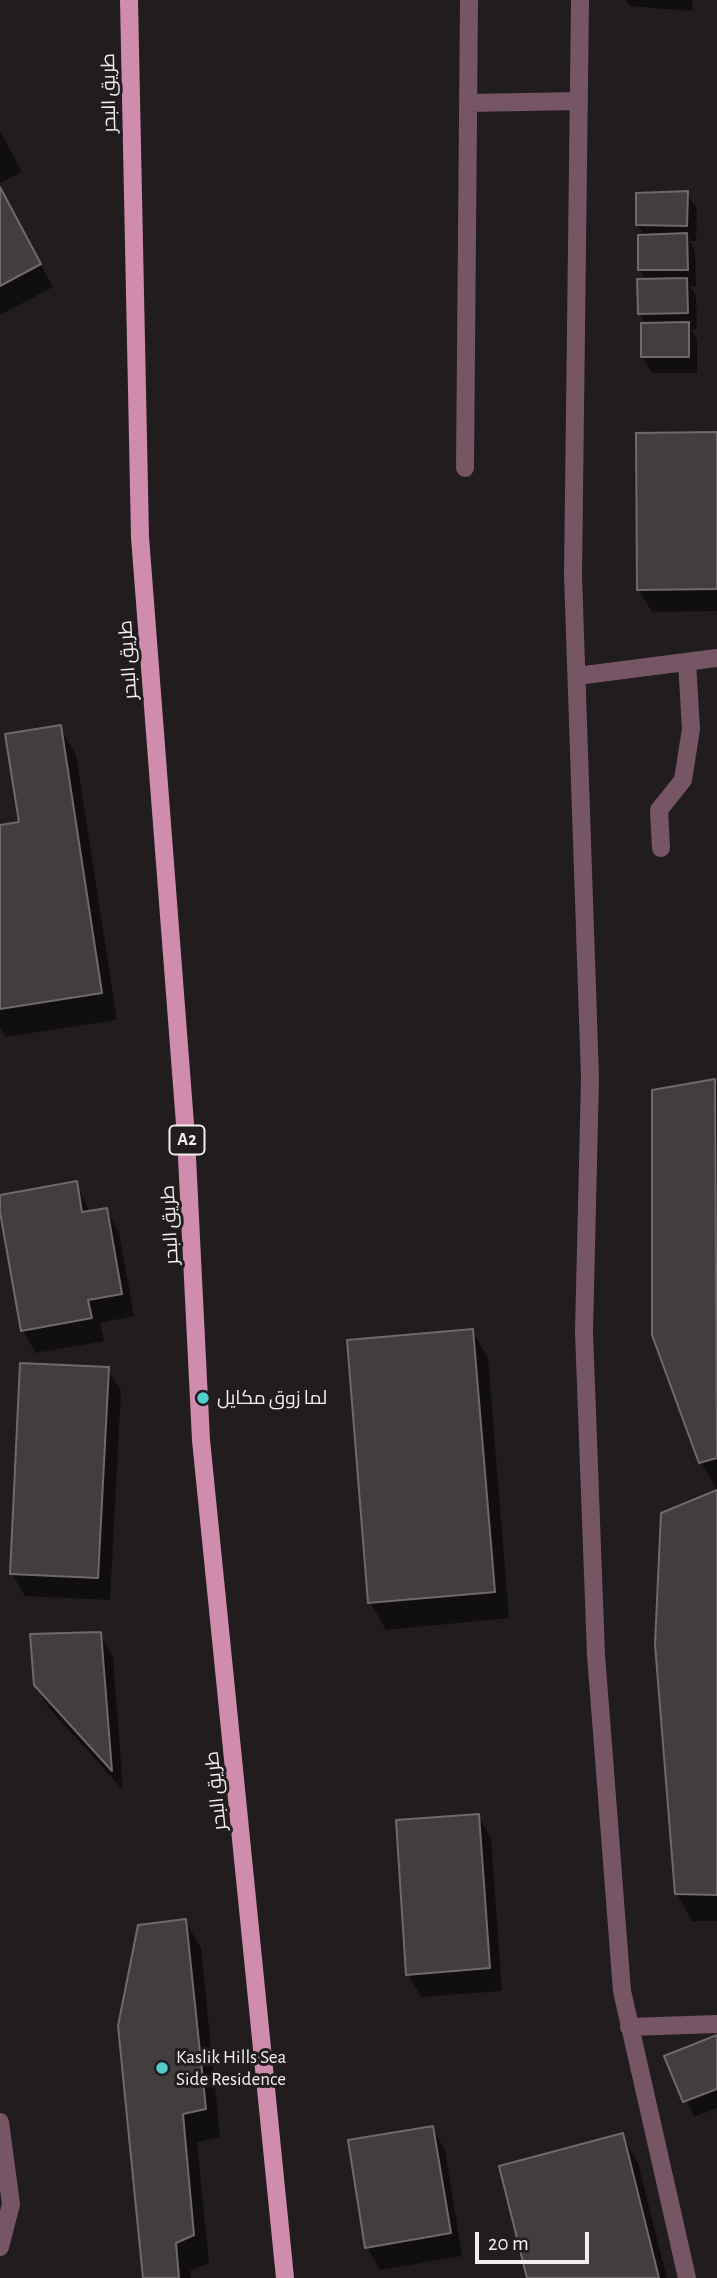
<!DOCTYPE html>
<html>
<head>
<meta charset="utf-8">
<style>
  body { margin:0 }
  #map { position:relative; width:717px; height:2278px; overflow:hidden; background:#211c1e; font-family:"Alegreya Sans",sans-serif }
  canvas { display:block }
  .scale { position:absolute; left:475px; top:2232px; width:114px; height:32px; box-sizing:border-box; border:4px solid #f2eef0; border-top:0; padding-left:9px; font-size:21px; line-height:24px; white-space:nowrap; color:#f2eef0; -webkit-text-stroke:5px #211c1e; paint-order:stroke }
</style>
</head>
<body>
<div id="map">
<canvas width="717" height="2278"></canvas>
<div class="scale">20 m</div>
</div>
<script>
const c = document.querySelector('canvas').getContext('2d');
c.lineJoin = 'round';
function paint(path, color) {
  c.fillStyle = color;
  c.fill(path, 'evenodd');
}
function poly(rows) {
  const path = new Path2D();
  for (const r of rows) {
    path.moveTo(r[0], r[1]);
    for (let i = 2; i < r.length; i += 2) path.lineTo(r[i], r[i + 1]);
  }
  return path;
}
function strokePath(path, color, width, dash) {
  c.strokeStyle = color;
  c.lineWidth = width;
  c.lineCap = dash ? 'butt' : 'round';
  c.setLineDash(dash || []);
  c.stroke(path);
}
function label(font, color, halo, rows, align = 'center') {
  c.font = font + ' "Alegreya Sans",Cairo,sans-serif';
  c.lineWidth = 6;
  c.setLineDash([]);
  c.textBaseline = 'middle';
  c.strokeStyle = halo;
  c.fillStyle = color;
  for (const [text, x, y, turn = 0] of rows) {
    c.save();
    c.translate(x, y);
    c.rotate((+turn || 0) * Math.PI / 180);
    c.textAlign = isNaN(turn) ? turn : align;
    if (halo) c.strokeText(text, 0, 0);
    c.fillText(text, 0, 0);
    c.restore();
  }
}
const shadow = poly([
  [626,0,693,0,692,11,629,6],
  [0,131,22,172,0,183],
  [0,190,53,287,0,315],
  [687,193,697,209,696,241,690,241,695,251,696,286,690,286,696,296,697,329,691,329,697,340,697,373,652,373,642,357,646,325,640,313,646,281,640,270,645,237,638,225],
  [717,434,717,611,652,612,639,590],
  [60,727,76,755,117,1020,5,1037,0,1028,0,827,21,823],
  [714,1081,717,1086,717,1490,701,1462],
  [76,1183,90,1213,106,1210,119,1233,134,1316,100,1323,104,1341,36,1353,23,1331,0,1197],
  [472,1331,488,1358,509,1618,386,1630,370,1602],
  [108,1369,121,1391,110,1600,25,1596,12,1574],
  [717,1492,717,1921,692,1921,677,1894],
  [100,1634,113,1657,123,1790,49,1708,35,1685],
  [478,1816,491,1838,502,1991,421,1997,408,1974],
  [185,1921,201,1948,220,2137,197,2142,209,2263,190,2271,191,2278,145,2278],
  [717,2036,717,2108,694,2117,666,2056],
  [432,2128,445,2150,462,2256,380,2270,367,2247],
  [622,2135,638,2163,667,2278,529,2278]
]);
const building = poly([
  [0,187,41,264,0,286,0,187],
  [688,191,687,226,636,225,636,193,688,191],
  [687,233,688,270,638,270,638,235,687,233],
  [687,278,688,313,638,314,637,279,687,278],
  [689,322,689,357,641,357,641,323,689,322],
  [717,432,717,589,637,590,636,433,717,432],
  [61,725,102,993,0,1009,0,825,19,822,5,734,61,725],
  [715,1079,717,1458,699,1463,652,1335,652,1090,715,1079],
  [77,1181,82,1212,107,1208,122,1294,88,1300,92,1318,21,1331,0,1212,0,1195,77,1181],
  [473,1329,495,1592,368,1603,347,1340,473,1329],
  [20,1363,109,1367,98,1578,10,1574,20,1363],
  [717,1490,717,1895,675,1894,655,1644,661,1513,717,1490],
  [101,1632,112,1771,34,1685,30,1634,101,1632],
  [479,1814,490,1968,406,1975,396,1820,479,1814],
  [186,1919,206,2109,183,2114,194,2235,176,2243,179,2278,143,2278,118,2026,138,1925,186,1919],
  [717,2035,717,2089,683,2102,664,2056,717,2035],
  [433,2126,451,2233,365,2248,348,2140,433,2126],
  [623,2133,659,2278,527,2278,499,2166,623,2133]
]);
const minor = poly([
  [580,0,573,575,590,1078,584,1332,596,1655,622,1991,687,2278],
  [469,103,579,101],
  [465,468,469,0],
  [577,676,717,658],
  [661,848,659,810,683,780,691,729,687,662],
  [629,2027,717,2024],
  [0,2122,11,2204,0,2247]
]);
const major = poly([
  [129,0,140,537,186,1137,201,1440,285,2278]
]);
const markers = [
  [203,1398,7,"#53cdcb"],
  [162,2068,7,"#53cdcb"]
];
const shields = [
  [187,1140,35]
];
const shieldNames = [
  ["A2",187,1140]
];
const streetNames = [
  ["طريق البحر",109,93,-91],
  ["طريق البحر",128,660,-94],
  ["طريق البحر",170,1225,-93],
  ["طريق البحر",216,1791,-96]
];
const poiNames = [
  ["لما زوق مكايل",217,1398],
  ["Kaslik Hills Sea",176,2057],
  ["Side Residence",176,2079]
];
paint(shadow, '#0007');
paint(building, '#423d3f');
strokePath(building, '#6f696b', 2);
strokePath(minor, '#765665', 18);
strokePath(major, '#d08cad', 18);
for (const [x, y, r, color] of markers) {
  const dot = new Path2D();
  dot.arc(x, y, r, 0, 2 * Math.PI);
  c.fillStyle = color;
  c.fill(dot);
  strokePath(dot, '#211c1e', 2.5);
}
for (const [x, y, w] of shields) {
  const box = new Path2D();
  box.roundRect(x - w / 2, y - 14.5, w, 29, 5);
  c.fillStyle = '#211c1e';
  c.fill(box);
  strokePath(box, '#f2eef0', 2);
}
label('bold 18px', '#f2eef0', null, shieldNames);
label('19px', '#f2eef0', '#211c1e', streetNames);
label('19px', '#f2eef0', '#211c1e', poiNames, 'left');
</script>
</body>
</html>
